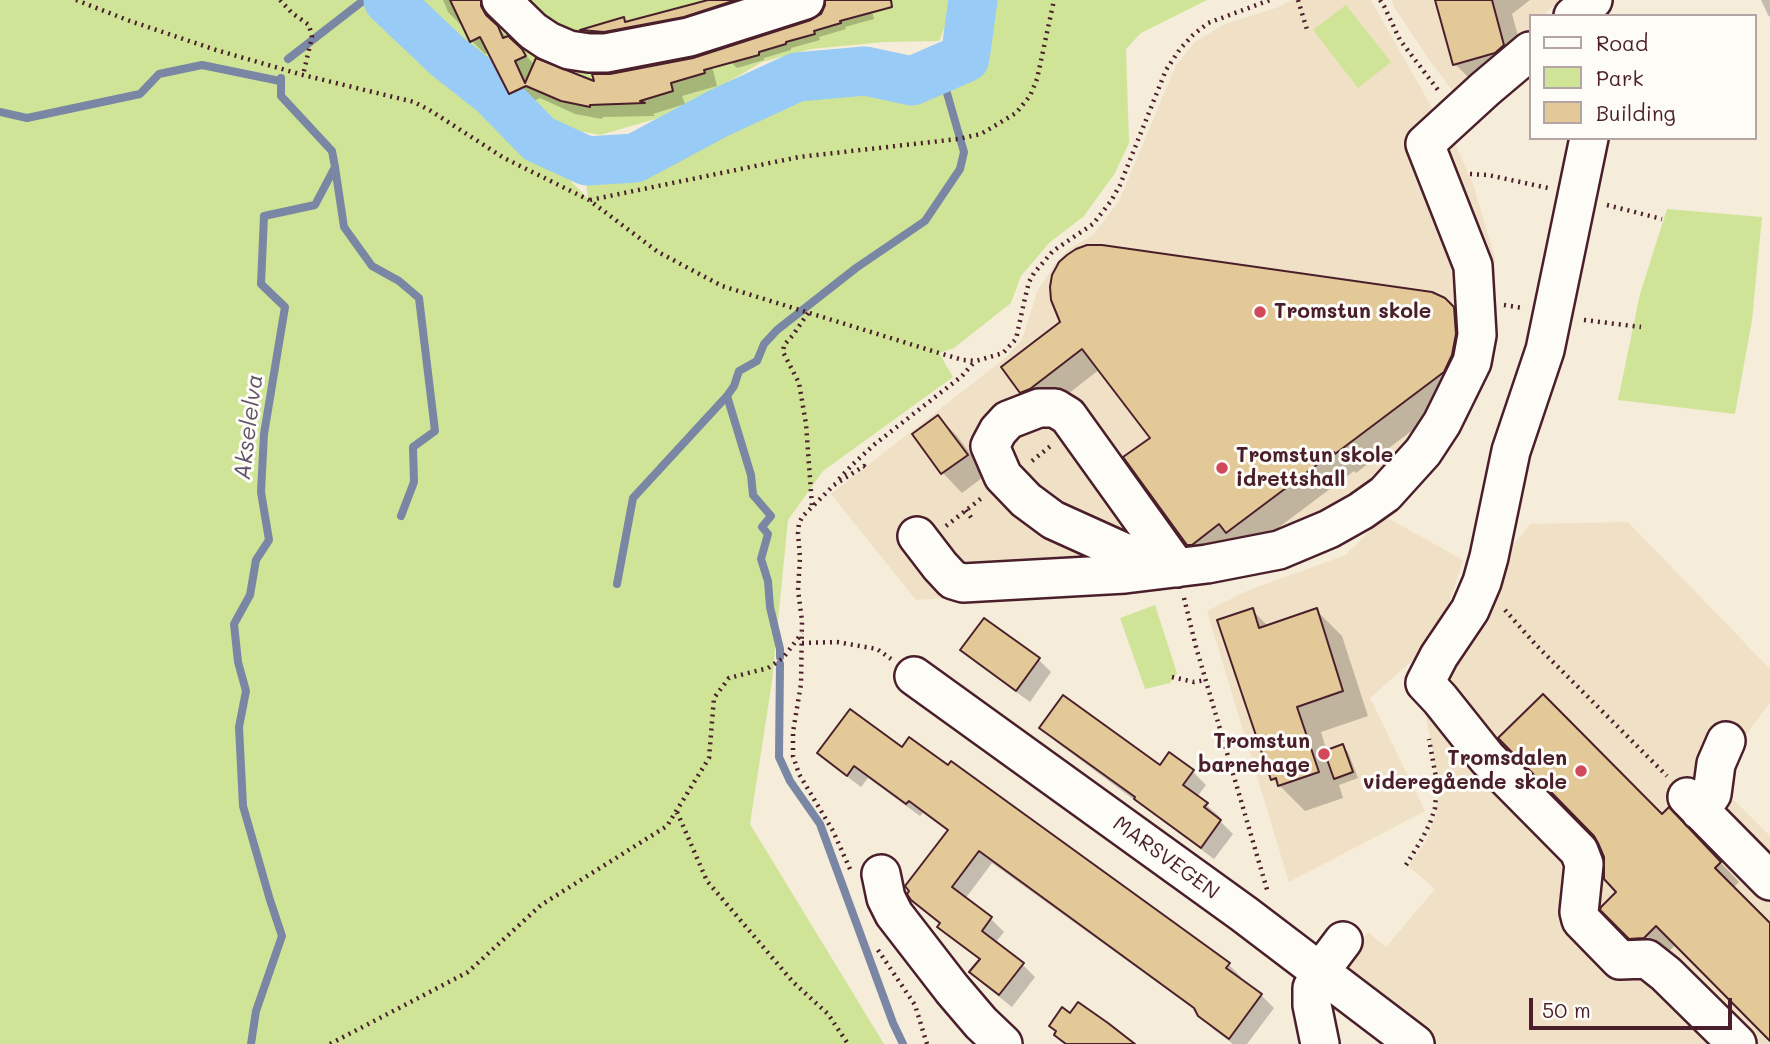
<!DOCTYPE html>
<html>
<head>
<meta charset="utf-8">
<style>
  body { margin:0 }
  #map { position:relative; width:1770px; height:1044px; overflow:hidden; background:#f5ecda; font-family:Mali,sans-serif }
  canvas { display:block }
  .legend { position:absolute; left:1529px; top:14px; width:228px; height:126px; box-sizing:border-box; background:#fdfcf7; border:2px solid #b5a4a5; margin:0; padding:9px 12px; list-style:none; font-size:21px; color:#4a1f2b }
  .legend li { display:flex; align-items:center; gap:14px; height:35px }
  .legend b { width:35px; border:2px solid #b5a4a5 }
  .scale { position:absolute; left:1529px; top:998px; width:203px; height:32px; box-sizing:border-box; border:4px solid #4a1f2b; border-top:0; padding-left:9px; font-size:21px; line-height:24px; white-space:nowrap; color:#4a1f2b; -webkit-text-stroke:5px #fdfcf7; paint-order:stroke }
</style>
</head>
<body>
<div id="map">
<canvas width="1770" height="1044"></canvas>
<ul class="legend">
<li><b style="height:9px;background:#fdfcf7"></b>Road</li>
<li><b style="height:19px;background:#d0e498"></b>Park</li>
<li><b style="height:19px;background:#e3c898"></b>Building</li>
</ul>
<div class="scale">50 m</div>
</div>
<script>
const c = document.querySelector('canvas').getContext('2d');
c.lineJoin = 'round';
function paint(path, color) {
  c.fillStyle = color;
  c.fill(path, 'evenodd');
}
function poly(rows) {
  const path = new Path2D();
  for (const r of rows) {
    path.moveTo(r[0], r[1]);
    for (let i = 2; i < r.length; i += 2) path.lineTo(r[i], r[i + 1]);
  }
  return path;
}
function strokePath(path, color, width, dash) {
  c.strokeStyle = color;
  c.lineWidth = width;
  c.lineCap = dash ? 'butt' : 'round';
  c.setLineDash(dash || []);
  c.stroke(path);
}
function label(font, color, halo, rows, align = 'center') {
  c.font = font + ' Mali,sans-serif';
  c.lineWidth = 6;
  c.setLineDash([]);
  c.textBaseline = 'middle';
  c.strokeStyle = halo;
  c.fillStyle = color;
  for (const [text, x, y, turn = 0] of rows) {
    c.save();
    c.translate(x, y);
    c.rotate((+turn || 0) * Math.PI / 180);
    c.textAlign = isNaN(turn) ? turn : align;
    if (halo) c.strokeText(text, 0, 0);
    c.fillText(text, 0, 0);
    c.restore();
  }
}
const built = poly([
  [1292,0,1371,0,1436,115,1452,137,1473,184,1495,258,1489,333,1426,466,1155,586,916,600,831,494,1005,358,1022,340,1037,292,1054,265,1069,249,1093,235,1119,201,1176,65,1195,42,1225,24,1279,7],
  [1392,0,1559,0,1543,16,1530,16,1530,28,1458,98,1430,61,1394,7],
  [1384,516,1463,560,1437,639,1370,698,1425,811,1289,882,1207,611,1249,590,1346,555],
  [1628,522,1770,669,1770,703,1730,756,1722,785,1731,797,1770,836,1770,1044,1427,1044,1330,966,1353,950,1368,932,1386,947,1435,889,1408,866,1425,843,1436,815,1440,788,1419,682,1481,585,1530,524]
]);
const green = poly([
  [0,0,365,0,445,67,485,113,532,155,565,175,588,199,584,164,636,161,798,79,865,72,914,83,968,61,977,0,1207,0,1141,33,1126,49,1129,143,1115,173,1084,216,1049,243,1021,276,1011,303,954,348,939,353,953,377,823,471,788,520,772,681,750,824,884,1044,0,1044],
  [404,0,956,0,939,41,884,42,811,49,762,62,701,98,678,107,659,118,600,135,569,129,534,116,508,94,484,67,458,48],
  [1346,5,1391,62,1358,88,1313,30],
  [1667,209,1762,217,1752,320,1735,414,1618,400,1640,294],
  [1155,605,1177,673,1170,683,1145,689,1120,618]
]);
const shadow = poly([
  [443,0,481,0,491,19,499,29,535,65,597,84,610,75,700,57,713,70,717,86,682,96,685,104,653,114,655,116,603,117,602,119,575,114,540,98,523,106,510,93,490,52,485,54,472,41,463,24,461,25,448,12],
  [724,0,760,0,731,9,725,3],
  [838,0,869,0,874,19,845,27,846,29,819,37,820,40,791,48,791,50,764,58,764,60,737,68,731,62,812,22],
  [1437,0,1530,0,1512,14,1527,69,1478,87,1455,64],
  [1761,0,1770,0,1770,17,1768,15],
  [692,13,694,21,611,37,588,36,583,31,623,19,627,23],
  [1444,299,1473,328,1463,392,1356,473,1354,471,1247,551,1208,564,1188,544,1152,438,1100,369,1050,408,1041,411,1022,392,1062,323],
  [938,417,957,436,986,475,962,493,943,473,914,434],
  [1252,610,1269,627,1316,610,1342,636,1368,716,1321,732,1327,752,1342,746,1348,752,1358,778,1339,785,1343,798,1305,811,1273,779],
  [963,650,1038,659,1051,672,1030,702,976,663],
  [1042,728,1160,767,1170,755,1193,772,1206,785,1197,797,1220,817,1218,819,1233,834,1214,859,1055,741],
  [902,750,1228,964,1241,977,1240,980,1261,995,1274,1008,1247,1044,1233,1044,1213,1029,1198,1012,992,863,965,899,991,919,1004,932,995,943,1022,964,1035,977,1012,1007,984,985,971,972,980,960,952,939,940,926,941,925,926,913,912,899,949,832,923,813,920,816,868,778,861,787,833,766,820,753],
  [1662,817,1689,829,1739,882,1733,888,1770,925,1770,1038,1676,944,1664,957,1650,957,1602,909,1618,892]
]);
const stream = poly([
  [288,59,364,0],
  [0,112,27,118,140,94,159,74,202,65,280,81],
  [335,167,344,227,372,266,399,281,419,298,435,431,413,447,414,482,401,516],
  [727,396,751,475,753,495,771,516,762,527,768,534,761,559,768,581,770,607,780,649,780,657],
  [617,584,633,498,727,396,734,386,739,371,757,361,764,344,777,330,856,268,925,221,960,169,964,152,940,69],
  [780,664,779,757,790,781,820,824,893,1023,903,1044],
  [251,1044,256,1011,282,936,270,900,243,806,239,727,246,691,238,662,234,624,250,595,256,560,269,540,261,492,264,434,285,307,261,284,264,216,315,205,335,167,332,151,281,96,281,78]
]);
const river = poly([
  [388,0,447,56,494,93,539,139,587,161,635,158,719,113,797,77,865,71,912,81,965,58,973,0]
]);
const building = poly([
  [450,0,481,0,481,6,486,15,498,26,503,38,508,36,522,49,526,56,515,61,525,83,536,58,594,81,592,74,610,74,693,58,811,20,821,14,825,5,825,0,891,0,892,7,840,21,841,23,814,31,815,34,786,42,786,44,759,52,759,55,704,70,705,73,671,83,673,91,640,101,645,103,590,105,590,107,561,101,526,86,509,94,480,37,470,42,450,0],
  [708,0,736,0,684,17,604,32,580,30,624,17,625,22,708,0],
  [1435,0,1492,0,1504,45,1495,53,1453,65,1435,0],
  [1087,245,1102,245,1432,292,1445,298,1454,307,1456,334,1452,355,1444,372,1335,454,1334,452,1226,533,1219,524,1192,545,1187,545,1123,457,1150,438,1082,349,1030,389,1020,393,1001,367,1060,322,1051,300,1050,287,1052,275,1059,262,1067,255,1076,249,1087,245],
  [938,415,968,455,941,474,912,434,938,415],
  [1253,608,1259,628,1317,608,1343,691,1297,707,1319,772,1278,786,1276,778,1271,780,1217,620,1253,608],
  [984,618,1040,658,1016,691,960,650,984,618],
  [1543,694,1662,814,1669,807,1721,862,1715,868,1770,923,1770,1041,1656,926,1644,938,1629,939,1600,910,1601,907,1616,892,1604,879,1604,857,1598,843,1594,836,1498,738,1543,694],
  [1063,695,1160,765,1169,752,1194,770,1183,785,1208,803,1204,807,1221,820,1201,848,1134,799,1135,797,1039,728,1063,695],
  [850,709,902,747,909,737,948,765,951,761,1230,963,1226,968,1262,994,1229,1039,1198,1016,1194,1008,979,851,952,887,992,917,982,931,1024,963,999,995,969,972,980,959,937,927,940,923,911,900,907,894,909,891,905,886,948,830,909,801,906,804,854,766,847,776,817,753,850,709],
  [1343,744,1353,772,1334,779,1324,751,1343,744],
  [1078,1002,1108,1023,1135,1044,1066,1044,1054,1035,1056,1031,1049,1026,1062,1007,1070,1013,1078,1002]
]);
const path = poly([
  [76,0,130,21,216,50,303,75,414,102,431,111,504,158,589,200,658,252,722,286,939,353,963,360,976,361,1003,353,1016,339,1025,298,1029,282,1034,273,1053,251,1093,224,1111,201,1120,185,1166,70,1180,49,1193,35,1208,23,1270,0],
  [280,0,292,13,309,25,312,37,303,75],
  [1298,0,1308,33],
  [1380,0,1384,6,1400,40,1438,90],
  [1470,174,1488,175,1548,188],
  [590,200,799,157,958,139,981,134,1016,113,1030,96,1037,79,1054,0],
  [1607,205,1662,219],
  [1504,305,1523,308],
  [808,313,793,335,784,345,783,352,799,383,806,424,812,506],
  [1584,320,1641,327],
  [1032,461,1053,444],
  [839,479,852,465,875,444,962,376,975,361],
  [966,510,972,519],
  [946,526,983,497],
  [1184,598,1196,647,1268,893],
  [1505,610,1537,646,1667,776],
  [802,643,837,642,877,649,891,659],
  [1172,677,1194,682,1206,680],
  [677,812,707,881,793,982,828,1014,848,1044],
  [1406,865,1422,839,1430,823,1435,808,1437,783,1429,739],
  [850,869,833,831,799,774,793,756,793,732,801,684,802,621,798,590,800,558,798,533,799,523,803,516,834,485,864,466,868,470],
  [878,950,915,1005,927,1044],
  [330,1044,468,972,541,905,667,826,709,758,714,698,729,678,768,668,783,658,802,633]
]);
const minor = poly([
  [501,0,533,31,548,41,569,50,589,53,606,53,689,37,805,0],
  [1573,16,1593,0],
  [1589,138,1545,350,1511,451,1489,557,1482,582,1470,610,1439,656,1425,683,1440,699,1487,758,1579,851,1584,864,1579,912,1581,920,1620,960,1647,959,1666,974,1737,1044],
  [917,536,940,566,953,580,963,583,1125,574,1207,564,1279,550,1329,529,1361,511,1385,494,1423,452,1442,423,1472,362,1477,335,1473,266,1425,144,1485,89,1530,51],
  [1157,570,1126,553,1053,520,1026,500,1003,476,990,446,998,431,1008,420,1039,408,1055,408,1068,416,1177,568],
  [914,676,1244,914,1415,1044],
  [1687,797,1770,881],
  [1700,811,1712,794,1716,764,1726,741],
  [881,874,886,898,894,914,952,989,981,1023,1003,1044],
  [1320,1044,1312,1005,1312,988,1319,973,1343,941]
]);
const markers = [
  [1260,312,7,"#d1495b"],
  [1222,468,7,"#d1495b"],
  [1324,754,7,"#d1495b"],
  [1581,771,7,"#d1495b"]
];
const poiNames = [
  ["Tromstun skole",1274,312],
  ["Tromstun skole",1236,456],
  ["idrettshall",1236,480],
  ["Tromstun",1310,742,"right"],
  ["barnehage",1310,766,"right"],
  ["Tromsdalen",1567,759,"right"],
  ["videregående skole",1567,783,"right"]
];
const streetNames = [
  ["MARSVEGEN",1166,858,36]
];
const waterNames = [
  ["Akselelva",249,427,-83]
];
paint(built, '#f0e1c6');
paint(green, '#d0e498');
paint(shadow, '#0003');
strokePath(stream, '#7986a4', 8);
strokePath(river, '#98cbf5', 49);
paint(building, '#e3c898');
strokePath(building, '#4a1f2b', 2);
strokePath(minor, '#4a1f2b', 42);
strokePath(path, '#4a1f2b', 4.5, [2, 5]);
strokePath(minor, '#fdfcf7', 37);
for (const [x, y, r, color] of markers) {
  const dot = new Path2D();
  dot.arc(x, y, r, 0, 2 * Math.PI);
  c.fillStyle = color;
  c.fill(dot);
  strokePath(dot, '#fdfcf7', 2.5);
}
label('bold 21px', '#4a1f2b', '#fdfcf7', poiNames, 'left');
label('21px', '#4a1f2b', '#fdfcf7', streetNames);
label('italic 23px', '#615368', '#fdfcf7', waterNames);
</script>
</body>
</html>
